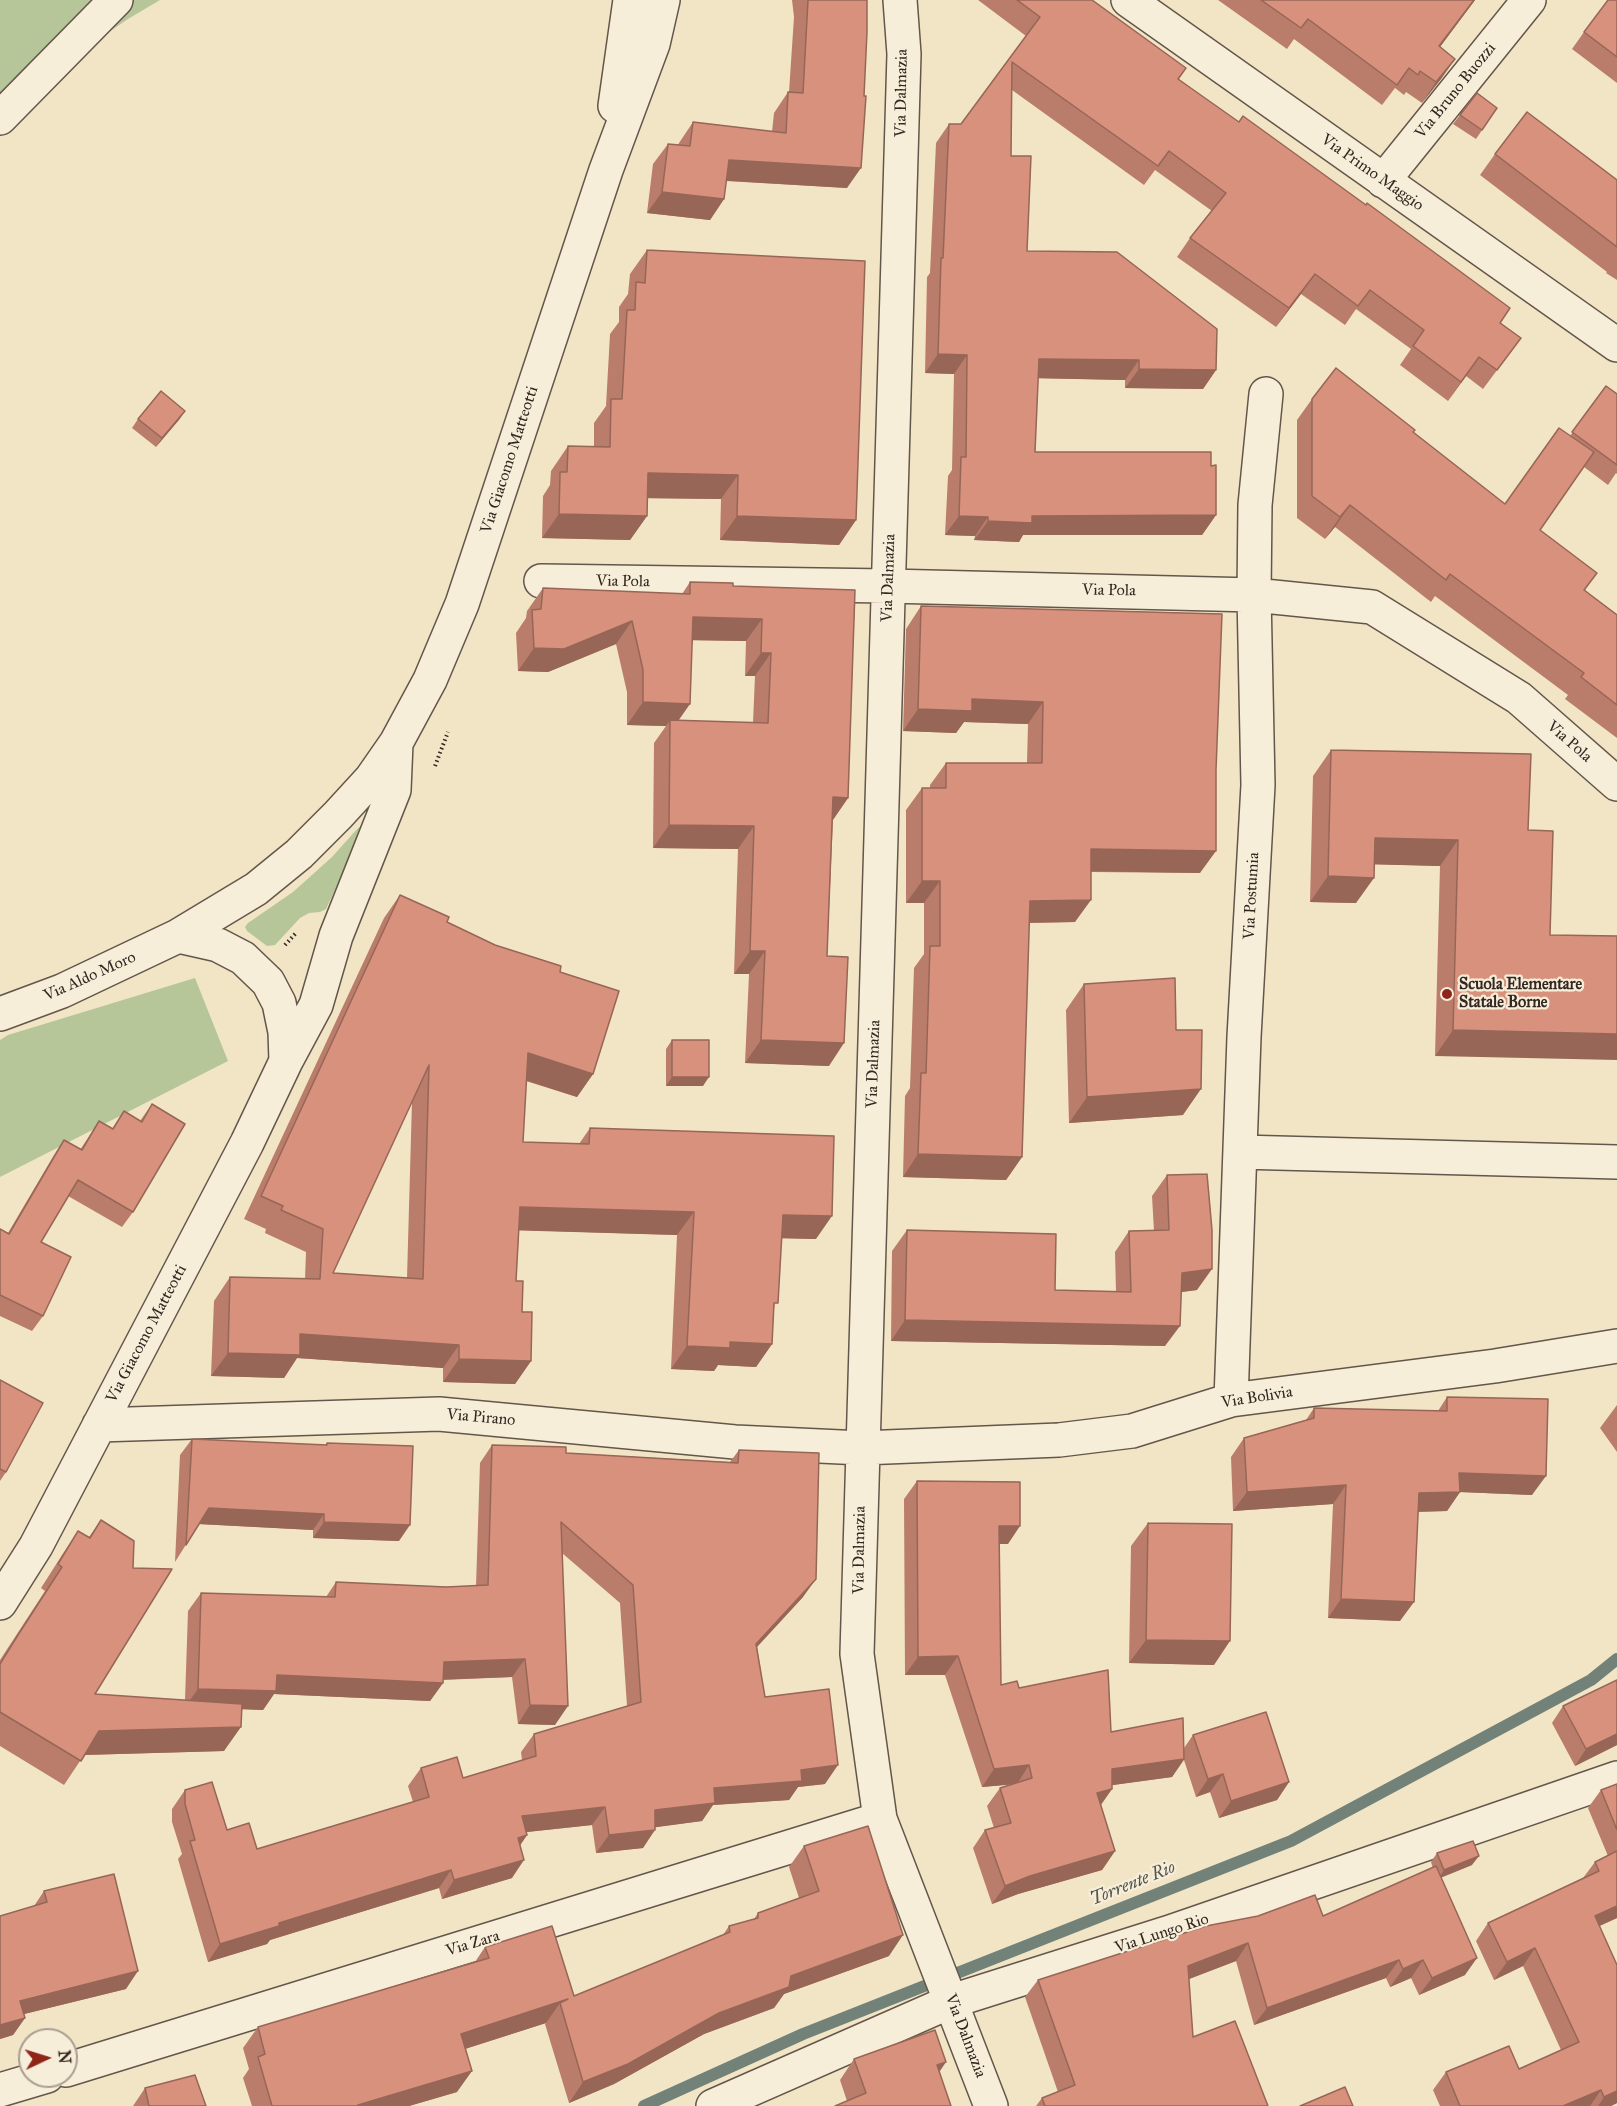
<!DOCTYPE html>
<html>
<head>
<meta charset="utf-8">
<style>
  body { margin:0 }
  #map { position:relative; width:1617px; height:2106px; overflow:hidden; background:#f2e5c6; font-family:"IM FELL Great Primer",serif }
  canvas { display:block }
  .north { position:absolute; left:18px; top:2028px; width:60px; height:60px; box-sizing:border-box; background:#f7eeda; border:2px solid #a99e90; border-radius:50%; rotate:86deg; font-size:16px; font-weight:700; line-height:24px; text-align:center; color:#342721 }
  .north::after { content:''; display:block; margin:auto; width:21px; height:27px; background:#8f2418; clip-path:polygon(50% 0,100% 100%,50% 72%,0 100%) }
</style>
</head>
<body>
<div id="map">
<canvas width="1617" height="2106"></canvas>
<div class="north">N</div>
</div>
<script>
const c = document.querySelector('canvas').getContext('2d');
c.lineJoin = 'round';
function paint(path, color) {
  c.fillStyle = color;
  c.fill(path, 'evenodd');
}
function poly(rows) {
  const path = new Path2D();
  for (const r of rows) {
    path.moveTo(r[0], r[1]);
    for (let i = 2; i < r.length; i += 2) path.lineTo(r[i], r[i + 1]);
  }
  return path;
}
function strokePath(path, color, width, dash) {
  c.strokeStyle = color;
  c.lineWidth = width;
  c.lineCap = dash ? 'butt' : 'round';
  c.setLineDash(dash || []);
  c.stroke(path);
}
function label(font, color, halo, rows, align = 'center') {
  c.font = font + ' "IM FELL Great Primer",serif';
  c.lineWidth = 4.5;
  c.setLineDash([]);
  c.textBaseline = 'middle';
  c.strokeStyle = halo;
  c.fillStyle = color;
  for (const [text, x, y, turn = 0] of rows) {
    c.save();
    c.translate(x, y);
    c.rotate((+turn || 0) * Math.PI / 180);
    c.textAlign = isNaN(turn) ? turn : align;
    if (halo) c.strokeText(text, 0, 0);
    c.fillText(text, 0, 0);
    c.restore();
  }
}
const green = poly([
  [0,0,160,0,128,19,0,106],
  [362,826,363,830,326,909,320,912,309,913,300,918,275,945,267,946,247,931,245,927,248,923,293,892,332,857,358,828],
  [195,978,228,1061,0,1177,0,1040,8,1035]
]);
const stream = poly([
  [644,2106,803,2034,1291,1841,1591,1680,1617,1659]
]);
const path = poly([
  [435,766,448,732],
  [285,945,296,933]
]);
const minor = poly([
  [900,0,904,54,857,1654,880,1819,991,2106],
  [1128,0,1617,345],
  [615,106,630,0],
  [0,118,116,0],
  [1383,181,1529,0],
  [541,581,888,586,1254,595,1372,607,1519,698,1617,784],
  [178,936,218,945,243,958,268,982,279,1003,285,1032,286,1061],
  [0,1014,62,991,178,936,256,889,299,854,338,815,371,779,396,743,430,680,462,604,606,170,653,44,663,0],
  [1240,1152,1617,1162],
  [1231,1400,1244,1037,1258,785,1254,595,1255,505,1266,394],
  [99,1425,439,1414,735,1442,862,1448,1059,1440,1132,1431,1231,1400,1495,1366,1617,1346],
  [0,1603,36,1546,247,1143,286,1061,316,1005,336,936,394,790,396,743],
  [66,2070,880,1819],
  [0,2090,47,2076],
  [713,2106,952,2001,1167,1933,1617,1778]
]);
const wall = poly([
  [792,0,867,0,847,188,726,181,724,199,710,220,647,213,653,164,668,144,678,145,679,143,693,122,772,132,774,113,788,92,789,92,794,17],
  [978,0,1092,0,1186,68,1179,79,1521,338,1483,389,1466,376,1448,401,1400,365,1411,349,1356,309,1345,325,1301,294,1276,327,1177,257,1190,238,1212,211,1155,170,1144,185,1012,90,1011,156,1027,251,1216,370,1203,389,1125,388,1125,380,1038,378,1035,452,1211,466,1216,515,1202,535,1023,535,1019,542,974,540,975,536,945,535,948,476,952,470,954,374,925,373,927,277,930,273,936,143,949,124,961,124,1026,36],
  [1218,0,1475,0,1440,47,1455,59,1441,79,1422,103,1406,92,1404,95,1395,88,1382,105,1294,39,1287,49],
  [1617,0,1617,83,1572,49,1584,32],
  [1497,108,1476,139,1453,124,1460,115],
  [1495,154,1617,180,1617,280,1606,273,1607,272,1480,175],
  [647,250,856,520,839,545,720,540,721,499,648,498,647,516,630,540,542,538,543,496,550,485,551,471,568,446,594,447,594,423,606,406,610,334,619,322,619,307,628,294,630,274],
  [1606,386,1617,394,1617,474,1616,473,1608,485,1584,467,1540,530,1597,573,1585,590,1617,615,1617,738,1565,699,1568,695,1435,596,1431,602,1335,527,1325,539,1297,518,1297,420,1312,399,1413,432,1505,504,1570,436],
  [185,411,156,447,132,428,138,419],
  [690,582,733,586,855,590,848,798,833,820,827,956,829,1066,745,1063,749,974,734,974,738,849,653,848,654,743,666,726,627,725,627,692,616,644,548,672,518,671,516,633,526,618,527,611,543,588,682,594],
  [693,640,746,641,745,676,755,676,753,723,678,721],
  [921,606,1222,614,1200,873,1091,872,1075,922,1029,923,1022,1157,1006,1180,903,1177,905,1096,910,1088,914,968,924,954,924,903,906,903,906,810,922,788,930,788,930,785,946,763,1027,763,1028,724,964,722,956,733,903,731,906,629],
  [1331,750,1528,830,1550,935,1435,1056,1440,866,1374,864,1356,903,1310,902,1313,776],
  [400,895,447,922,495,945,560,972,593,1074,577,1097,526,1081,523,1142,579,1144,590,1128,816,1239,782,1238,774,1309,772,1344,756,1367,718,1365,714,1371,671,1369,677,1235,519,1230,516,1281,531,1361,515,1384,443,1382,443,1368,297,1358,284,1378,211,1376,214,1301,230,1277,305,1279,306,1252,265,1233,266,1229,244,1219,384,918],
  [412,1101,407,1278,333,1273],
  [1084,984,1176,1030,1183,1115,1069,1123,1066,1010],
  [672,1040,703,1086,666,1086,666,1049],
  [152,1104,133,1212,122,1227,68,1196,41,1242,43,1316,32,1331,0,1316,0,1229,8,1233,54,1155,64,1140,80,1150,99,1121,112,1129,124,1111,140,1121],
  [1167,1175,1197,1290,1181,1292,1165,1346,891,1341,892,1251,907,1230,1055,1290,1116,1292,1115,1252,1129,1231,1154,1231,1152,1196],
  [0,1380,6,1472,0,1481],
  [1447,1397,1532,1495,1460,1492,1447,1511,1418,1512,1400,1621,1328,1618,1333,1504,1233,1511,1231,1457,1244,1438,1306,1420,1314,1408,1438,1411],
  [1617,1405,1617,1452,1600,1428],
  [192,1439,325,1445,327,1443,399,1541,313,1538,313,1530,199,1524,175,1562,180,1455],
  [492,1445,566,1453,730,1462,739,1450,803,1597,757,1647,765,1697,825,1784,798,1787,789,1800,713,1805,702,1821,655,1827,643,1848,596,1853,592,1825,526,1832,527,1835,520,1845,512,1878,442,1899,439,1888,270,1940,267,1944,208,1962,178,1859,182,1854,172,1822,172,1809,185,1790,227,1830,257,1849,413,1802,408,1786,421,1768,463,1778,522,1760,521,1752,534,1734,627,1706,620,1603,562,1553,555,1725,518,1724,512,1677,443,1680,443,1683,430,1701,274,1694,263,1710,241,1709,224,1751,84,1755,64,1785,0,1746,0,1660,45,1591,41,1588,62,1555,78,1531,89,1537,101,1520,95,1694,185,1700,188,1611,201,1593,326,1597,336,1582,446,1587,476,1586,480,1463],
  [917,1481,1008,1544,999,1544,1001,1685,1019,1688,1111,1732,1184,1748,1193,1735,1289,1782,1277,1800,1219,1818,1210,1792,1196,1797,1184,1760,1172,1777,1112,1785,1112,1789,1101,1805,1115,1851,1102,1870,1018,1894,992,1904,973,1848,985,1830,994,1828,987,1806,1000,1788,1014,1784,982,1787,945,1675,905,1675,904,1499],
  [1148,1523,1214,1665,1129,1663,1131,1546],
  [1563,1706,1617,1745,1575,1766,1552,1723],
  [1617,1784,1617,1918,1599,1926,1617,1965,1617,2103,1611,2106,1440,2106,1433,2090,1446,2072,1519,2069,1561,2050,1523,1966,1494,1980,1476,1941,1488,1923,1583,1878,1595,1862,1608,1856,1588,1808,1601,1790],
  [804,1846,889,1956,784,1994,774,2008,704,2034,614,2084,569,2103,545,2024,546,2023,465,2049,457,2092,409,2106,252,2106,243,2078,249,2069,243,2048,258,2027,475,1962,485,1947,574,1996,723,1935,729,1926,754,1919,758,1913,799,1898,789,1867],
  [1437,1853,1472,1865,1441,1877,1465,1975,1419,1995,1411,1978,1390,1987,1386,1978,1254,2025,1236,1961,1189,1979,1193,2037,1268,2106,1036,2106,1042,2098,1058,2092,1025,1997,1038,1980,1323,1916,1433,1868,1431,1862],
  [44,1891,126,1989,24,2014,25,2018,13,2035,0,2039,0,1916,34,1906],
  [854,2059,939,2072,847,2101,840,2080],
  [145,2088,206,2106,133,2106]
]);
const shadedWall = poly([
  [1474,0,1475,0,1425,67,1439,46],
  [1455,59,1441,79,1422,103,1436,82],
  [729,160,861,168,847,188,714,180],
  [662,192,724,199,710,220,647,213],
  [1315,274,1301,294,1276,327,1289,308],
  [938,354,967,355,954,374,925,373],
  [1479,357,1466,376,1448,401,1461,382],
  [1039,359,1139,360,1125,380,1025,378],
  [1139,369,1216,370,1203,389,1125,388],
  [185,411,179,420,156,447,162,438],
  [648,473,738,475,721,499,631,498],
  [1350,505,1335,527,1325,539,1340,517],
  [559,514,647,516,630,540,542,538],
  [1216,515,1202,535,1023,535,1019,542,974,540,988,521,1032,516],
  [737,516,856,520,839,545,720,540],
  [959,516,988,517,975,536,945,535],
  [693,617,762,619,746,641,677,640],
  [632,621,616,644,548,672,518,671,534,648],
  [761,653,771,653,755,676,745,676],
  [972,699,1043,702,1028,724,964,722,956,733,903,731,918,709],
  [643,702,690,704,674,727,670,720,666,726,627,725],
  [833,797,848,798,832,821],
  [669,825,754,826,738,849,653,848],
  [1375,838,1458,840,1440,866,1357,864],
  [1091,849,1216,851,1200,873,1075,871],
  [1328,876,1374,878,1356,903,1310,902],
  [922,881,940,881,924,903,906,903],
  [1091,900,1075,922,1014,923,1030,901],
  [750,951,765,951,749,974,734,974],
  [1453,1030,1617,1034,1617,1060,1435,1056],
  [761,1040,844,1043,829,1066,745,1063],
  [528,1053,593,1074,577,1097,512,1076],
  [672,1077,709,1077,703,1086,666,1086],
  [1201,1089,1183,1115,1069,1123,1087,1097],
  [918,1154,1022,1157,1006,1180,903,1177],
  [520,1207,694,1212,677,1235,504,1230],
  [783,1215,832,1216,816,1239,766,1238],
  [1212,1269,1197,1290,1167,1294,1182,1273],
  [905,1320,1180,1326,1165,1346,891,1341],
  [300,1334,459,1345,443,1368,297,1358,284,1378,211,1376,228,1353],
  [730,1342,772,1344,756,1367,718,1365,714,1371,671,1369,687,1346],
  [459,1359,531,1361,515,1384,443,1382],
  [1459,1473,1546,1476,1532,1495,1460,1492,1447,1511,1405,1512,1419,1493],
  [1346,1485,1333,1504,1233,1511,1247,1492],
  [209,1508,324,1514,313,1530,198,1524],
  [324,1522,410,1525,399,1541,313,1538],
  [999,1526,1020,1526,1008,1544,986,1544],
  [816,1579,803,1597,743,1662,756,1644],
  [1341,1599,1414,1602,1400,1621,1328,1618],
  [1146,1640,1230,1641,1214,1665,1129,1663],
  [958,1656,945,1675,905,1675,918,1657],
  [525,1659,512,1677,431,1680,444,1662],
  [277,1675,443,1683,430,1701,274,1694,263,1710,185,1707,198,1689],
  [530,1705,568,1706,555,1725,518,1724],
  [241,1727,224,1751,82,1755,99,1731],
  [1617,1734,1617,1745,1575,1766,1586,1749],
  [1184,1759,1172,1777,1099,1787,1112,1769],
  [838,1765,825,1784,798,1787,789,1800,713,1805,702,1821,643,1829,655,1810,714,1788,801,1770],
  [1029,1765,1017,1784,982,1787,994,1769],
  [1223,1774,1210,1792,1196,1797,1208,1779],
  [1289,1782,1277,1800,1219,1818,1231,1801],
  [1112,1789,1099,1807,1097,1793],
  [605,1807,592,1825,509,1834,522,1816],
  [655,1830,643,1848,596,1853,609,1835],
  [527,1835,515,1853,518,1838],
  [1115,1851,1102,1870,1018,1894,992,1904,1005,1886,1030,1876],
  [1479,1856,1472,1865,1438,1879,1444,1870],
  [524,1860,512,1878,442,1899,454,1880],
  [451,1870,439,1888,270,1940,267,1944,208,1962,220,1944,279,1923],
  [1617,1906,1617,1918,1582,1934,1595,1916],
  [903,1935,889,1956,784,1994,774,2008,704,2034,614,2084,569,2103,583,2082,791,1976],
  [1248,1943,1236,1961,1176,1984,1188,1966],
  [1535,1948,1523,1966,1494,1980,1507,1962],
  [1477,1958,1465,1975,1419,1995,1432,1978],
  [1399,1960,1386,1978,1254,2025,1267,2008],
  [1423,1960,1411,1978,1390,1987,1403,1969],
  [138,1971,126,1989,8,2018,20,2001],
  [568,1999,560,2003,546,2023,446,2055,461,2034],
  [25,2018,13,2035,0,2039,0,2025],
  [946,2062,932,2083,937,2065],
  [472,2071,457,2092,409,2106,357,2106,358,2105],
  [1601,2090,1590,2106,1563,2106],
  [1617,2091,1617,2103,1611,2106,1598,2106,1604,2097]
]);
const building = poly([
  [808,0,867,0,867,32,864,96,866,96,861,168,729,160,724,199,662,192,668,144,690,146,693,122,786,133,788,92,803,93,808,0],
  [1017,0,1092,0,1186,68,1178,79,1239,122,1243,116,1366,205,1367,203,1510,308,1500,323,1521,338,1497,370,1479,357,1461,382,1413,346,1424,330,1370,290,1358,306,1315,274,1289,308,1190,238,1226,193,1169,151,1158,166,1012,62,1011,156,1031,156,1027,251,1117,252,1217,329,1216,370,1139,369,1139,360,1039,359,1035,452,1211,452,1211,466,1216,465,1216,515,1032,516,1032,523,988,521,988,517,959,516,961,457,966,457,967,355,938,354,941,258,943,258,949,124,961,124,1040,17,1017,0],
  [1261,0,1474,0,1439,46,1455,59,1436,82,1420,71,1418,75,1409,68,1397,85,1308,19,1301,28,1261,0],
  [1608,0,1617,0,1617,57,1584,32,1608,0],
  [1477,93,1497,108,1482,130,1460,115,1477,93],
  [1527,112,1617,180,1617,247,1495,154,1527,112],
  [647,250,865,261,856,520,737,516,738,475,648,473,647,516,559,514,560,472,567,472,568,446,610,447,611,399,622,399,627,310,635,310,636,282,645,283,647,250],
  [1336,368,1415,430,1413,432,1505,504,1559,428,1594,452,1540,530,1597,573,1584,590,1617,615,1617,705,1581,677,1584,673,1450,574,1446,580,1350,505,1340,517,1312,496,1312,399,1336,368],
  [1606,386,1617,394,1617,465,1572,432,1606,386],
  [161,391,185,411,162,438,138,419,161,391],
  [690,582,733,583,733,586,855,590,848,798,833,797,827,956,848,957,844,1043,761,1040,765,951,750,951,754,826,669,825,670,720,768,723,771,653,761,653,762,619,693,617,690,704,643,702,643,670,632,621,564,649,534,648,532,610,541,609,543,588,690,594,690,582],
  [921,606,1222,614,1216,770,1216,851,1091,849,1091,900,1030,901,1022,1157,918,1154,921,1073,926,1073,930,946,940,946,940,881,922,881,922,788,946,788,946,763,1042,763,1043,702,972,699,972,711,918,709,921,606],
  [1331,750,1531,754,1528,830,1553,831,1550,935,1617,936,1617,1034,1453,1030,1458,840,1375,838,1374,878,1328,876,1331,750],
  [400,895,449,917,447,922,495,945,561,966,560,972,619,991,593,1074,528,1053,523,1142,589,1144,590,1128,834,1136,832,1216,783,1215,778,1303,774,1303,772,1344,730,1342,730,1348,687,1346,694,1212,520,1207,516,1281,523,1281,522,1312,532,1312,531,1361,459,1359,459,1345,300,1334,300,1355,228,1353,230,1277,320,1279,323,1229,281,1210,283,1206,261,1196,400,895],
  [429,1065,423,1279,333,1273,429,1065],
  [1175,978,1176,1030,1202,1030,1201,1089,1087,1097,1084,984,1175,978],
  [672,1040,709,1040,709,1077,672,1077,672,1040],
  [152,1104,185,1124,133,1212,78,1180,41,1242,71,1257,43,1316,0,1295,0,1229,9,1234,64,1140,82,1150,99,1121,113,1129,124,1111,142,1122,152,1104],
  [1207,1174,1212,1230,1212,1269,1182,1273,1180,1326,905,1320,907,1230,1056,1234,1055,1290,1131,1292,1129,1231,1169,1230,1167,1175,1207,1174],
  [0,1380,43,1403,6,1472,0,1469,0,1380],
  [1447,1397,1548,1399,1546,1476,1459,1473,1460,1492,1419,1493,1414,1602,1341,1599,1346,1485,1247,1492,1244,1438,1314,1418,1314,1408,1447,1411,1447,1397],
  [192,1439,327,1445,327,1443,413,1446,410,1525,324,1522,324,1514,209,1508,186,1545,192,1439],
  [492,1445,566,1447,566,1453,738,1463,739,1450,819,1453,816,1579,756,1644,765,1697,829,1689,838,1765,801,1770,802,1781,714,1788,715,1803,655,1810,655,1830,609,1835,605,1807,522,1816,527,1835,518,1838,524,1860,454,1880,451,1870,279,1923,279,1926,220,1944,190,1841,195,1840,185,1804,185,1790,212,1782,227,1830,249,1823,257,1849,429,1797,421,1768,457,1757,463,1778,536,1756,534,1734,641,1702,633,1585,561,1522,568,1706,530,1705,525,1659,444,1662,443,1683,277,1675,276,1691,198,1689,201,1593,335,1597,336,1582,446,1587,488,1585,492,1445],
  [917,1481,1020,1482,1020,1526,999,1526,1001,1685,1017,1681,1019,1688,1108,1670,1111,1732,1183,1718,1184,1759,1112,1769,1112,1789,1097,1793,1115,1851,1030,1876,1005,1886,985,1830,1011,1823,1000,1788,1032,1778,1029,1765,994,1769,958,1656,918,1657,917,1481],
  [101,1520,134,1541,133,1568,172,1569,95,1694,242,1704,241,1727,99,1731,81,1761,0,1712,0,1664,18,1635,62,1567,58,1564,78,1531,90,1538,101,1520],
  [1148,1523,1232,1524,1230,1641,1146,1640,1148,1523],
  [1617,1680,1617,1734,1586,1749,1563,1706,1617,1680],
  [1266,1712,1289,1782,1231,1801,1223,1774,1208,1779,1193,1735,1266,1712],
  [1617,1784,1617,1830,1601,1790,1617,1784],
  [868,1826,903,1935,791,1976,789,1987,719,2013,628,2064,583,2082,560,2003,568,1999,461,2034,472,2071,358,2105,358,2106,272,2106,258,2057,265,2054,258,2027,489,1958,485,1947,552,1926,574,1996,730,1932,729,1926,758,1918,758,1913,819,1891,804,1846,868,1826],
  [1473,1841,1479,1856,1444,1870,1437,1853,1473,1841],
  [1617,1851,1617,1906,1595,1916,1617,1965,1617,2091,1604,2097,1601,2090,1563,2106,1460,2106,1446,2072,1509,2046,1519,2069,1579,2042,1535,1948,1507,1962,1488,1923,1599,1871,1595,1862,1617,1851],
  [1436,1866,1477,1958,1432,1978,1423,1960,1403,1969,1399,1960,1267,2008,1248,1943,1188,1966,1193,2037,1235,2021,1268,2106,1045,2106,1042,2098,1075,2085,1038,1980,1206,1926,1258,1916,1315,1895,1323,1916,1436,1866],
  [114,1874,138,1971,20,2001,25,2018,0,2025,0,1916,47,1902,44,1891,114,1874],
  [935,2030,946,2062,937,2065,951,2106,835,2106,866,2093,854,2059,935,2030],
  [195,2075,206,2106,149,2106,145,2088,195,2075],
  [1345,2087,1353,2106,1300,2106,1345,2087]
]);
const markers = [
  [1447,994,6,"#8f2418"]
];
const streetNames = [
  ["Via Bruno Buozzi",1456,91,-51],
  ["Via Dalmazia",902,93,-89],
  ["Via Primo Maggio",1372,173,35],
  ["Via Giacomo Matteotti",510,460,-72],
  ["Via Dalmazia",889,578,-88],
  ["Via Pola",623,582,1],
  ["Via Pola",1109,591,1],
  ["Via Pola",1569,742,41],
  ["Via Postumia",1252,896,-87],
  ["Via Aldo Moro",90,977,-24],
  ["Via Dalmazia",874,1064,-88],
  ["Via Giacomo Matteotti",147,1334,-62],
  ["Via Bolivia",1257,1398,-9],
  ["Via Pirano",481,1418,5],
  ["Via Dalmazia",860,1550,-89],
  ["Via Lungo Rio",1162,1934,-18],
  ["Via Zara",473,1944,-17],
  ["Via Dalmazia",965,2036,69]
];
const poiNames = [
  ["Scuola Elementare",1459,985],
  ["Statale Borne",1459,1003]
];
const waterNames = [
  ["Torrente Rio",1133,1884,-22]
];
paint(green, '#b6c699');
strokePath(stream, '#728279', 12);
strokePath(minor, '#64564a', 36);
strokePath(path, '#342721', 4, [1.5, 3]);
strokePath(minor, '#f7eeda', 33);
paint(wall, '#ba7d6b');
paint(shadedWall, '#976657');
paint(building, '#d8917c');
strokePath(building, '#976657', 1.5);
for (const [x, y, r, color] of markers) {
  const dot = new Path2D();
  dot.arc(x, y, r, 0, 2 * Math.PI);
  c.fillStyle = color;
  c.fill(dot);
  strokePath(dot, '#f7eeda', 2);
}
label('16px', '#342721', '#f7eeda', streetNames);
label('bold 16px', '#342721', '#f7eeda', poiNames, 'left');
label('italic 18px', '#53554d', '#f7eeda', waterNames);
</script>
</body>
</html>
